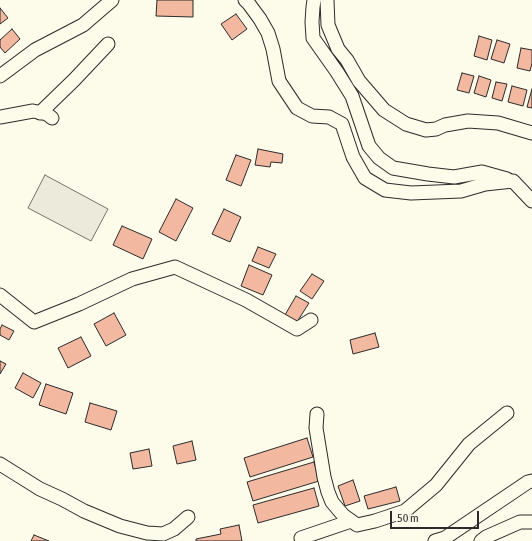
<!DOCTYPE html>
<html>
<head>
<meta charset="utf-8">
<style>
  body { margin:0 }
  #map { position:relative; width:532px; height:541px; overflow:hidden; background:#fdfbea; font-family:"Asap Condensed",sans-serif }
  canvas { display:block }
  .scale { position:absolute; left:390px; top:511px; width:89px; height:18px; box-sizing:border-box; border:2px solid #2b2b2b; border-top:0; padding-left:5px; font-size:12px; line-height:14px; white-space:nowrap; color:#2b2b2b; -webkit-text-stroke:3px #fdfbea; paint-order:stroke }
</style>
</head>
<body>
<div id="map">
<canvas width="532" height="541"></canvas>
<div class="scale">50 m</div>
</div>
<script>
const c = document.querySelector('canvas').getContext('2d');
c.lineJoin = 'round';
function paint(path, color) {
  c.fillStyle = color;
  c.fill(path, 'evenodd');
}
function poly(rows) {
  const path = new Path2D();
  for (const r of rows) {
    path.moveTo(r[0], r[1]);
    for (let i = 2; i < r.length; i += 2) path.lineTo(r[i], r[i + 1]);
  }
  return path;
}
function strokePath(path, color, width, dash) {
  c.strokeStyle = color;
  c.lineWidth = width;
  c.lineCap = dash ? 'butt' : 'round';
  c.setLineDash(dash || []);
  c.stroke(path);
}
const green = poly([
  [45,175,108,209,91,241,28,208,45,175]
]);
const building = poly([
  [157,0,193,0,193,17,156,16,157,0],
  [0,8,8,18,0,24,0,8],
  [236,14,247,29,232,40,221,24,236,14],
  [12,29,20,39,5,53,0,47,0,40,12,29],
  [479,36,492,40,487,60,474,56,479,36],
  [497,40,510,44,504,63,491,59,497,40],
  [521,48,532,50,532,63,530,71,517,68,521,48],
  [462,73,474,76,469,93,457,90,462,73],
  [479,76,491,80,486,97,474,93,479,76],
  [496,82,507,84,502,101,492,98,496,82],
  [512,86,527,90,523,106,508,102,512,86],
  [532,89,532,108,527,107,532,89],
  [258,149,283,154,282,163,271,162,270,167,255,165,258,149],
  [236,155,251,160,241,186,226,180,236,155],
  [176,199,193,208,176,241,159,232,176,199],
  [224,209,241,217,230,242,212,234,224,209],
  [122,226,152,239,143,259,113,245,122,226],
  [258,247,276,254,269,268,252,261,258,247],
  [249,265,272,275,263,295,241,286,249,265],
  [312,274,324,281,312,299,300,291,312,274],
  [296,296,309,303,297,322,285,315,296,296],
  [114,313,126,335,106,346,94,324,114,313],
  [2,325,14,331,9,340,0,335,0,329,2,325],
  [375,333,379,347,353,354,350,340,375,333],
  [81,337,91,356,68,368,58,348,81,337],
  [0,361,6,364,0,374,0,361],
  [23,373,41,383,33,398,15,388,23,373],
  [46,384,73,393,66,414,39,405,46,384],
  [90,403,117,411,111,430,85,422,90,403],
  [307,438,313,457,250,477,244,458,307,438],
  [192,441,196,460,177,464,173,446,192,441],
  [149,449,152,466,133,469,130,453,149,449],
  [314,462,319,481,253,501,247,482,314,462],
  [353,480,360,501,345,506,338,486,353,480],
  [396,487,400,501,368,509,364,496,396,487],
  [314,488,319,506,258,523,253,505,314,488],
  [239,525,242,541,196,541,196,539,221,534,220,529,239,525],
  [34,535,49,541,31,541,34,535]
]);
const minor = poly([
  [245,0,249,4,260,19,268,33,273,49,279,81,297,108,312,116,329,117,342,124,353,157,365,178,385,190,411,193,461,191,485,184,513,181,532,201],
  [314,0,313,7,312,22,313,38,337,72,352,96,369,146,379,158,393,168,428,174,454,177,482,172,507,179],
  [327,0,328,25,338,49,347,60,359,81,384,110,406,124,426,130,436,129,445,125,468,121,498,123,532,133],
  [0,76,35,50,83,25,112,0],
  [40,113,74,80,108,44],
  [0,117,33,111,47,114,52,118],
  [0,295,34,322,79,304,132,279,175,267,246,300,297,329,311,320],
  [317,414,316,428,324,477,328,492,332,502,343,515,357,525,375,521,405,511,436,485,469,444,507,413],
  [0,464,40,489,62,499,84,511,120,526,147,533,163,534,174,529,188,517],
  [301,538,351,521],
  [435,541,445,538,528,482,532,481],
  [481,541,486,537,520,522,532,522]
]);
paint(green, '#ecebdb');
strokePath(green, '#74746e', 1);
paint(building, '#f2b8a0');
strokePath(building, '#2b2b2b', 1);
strokePath(minor, '#2b2b2b', 15);
strokePath(minor, '#fdfbea', 13);
</script>
</body>
</html>
